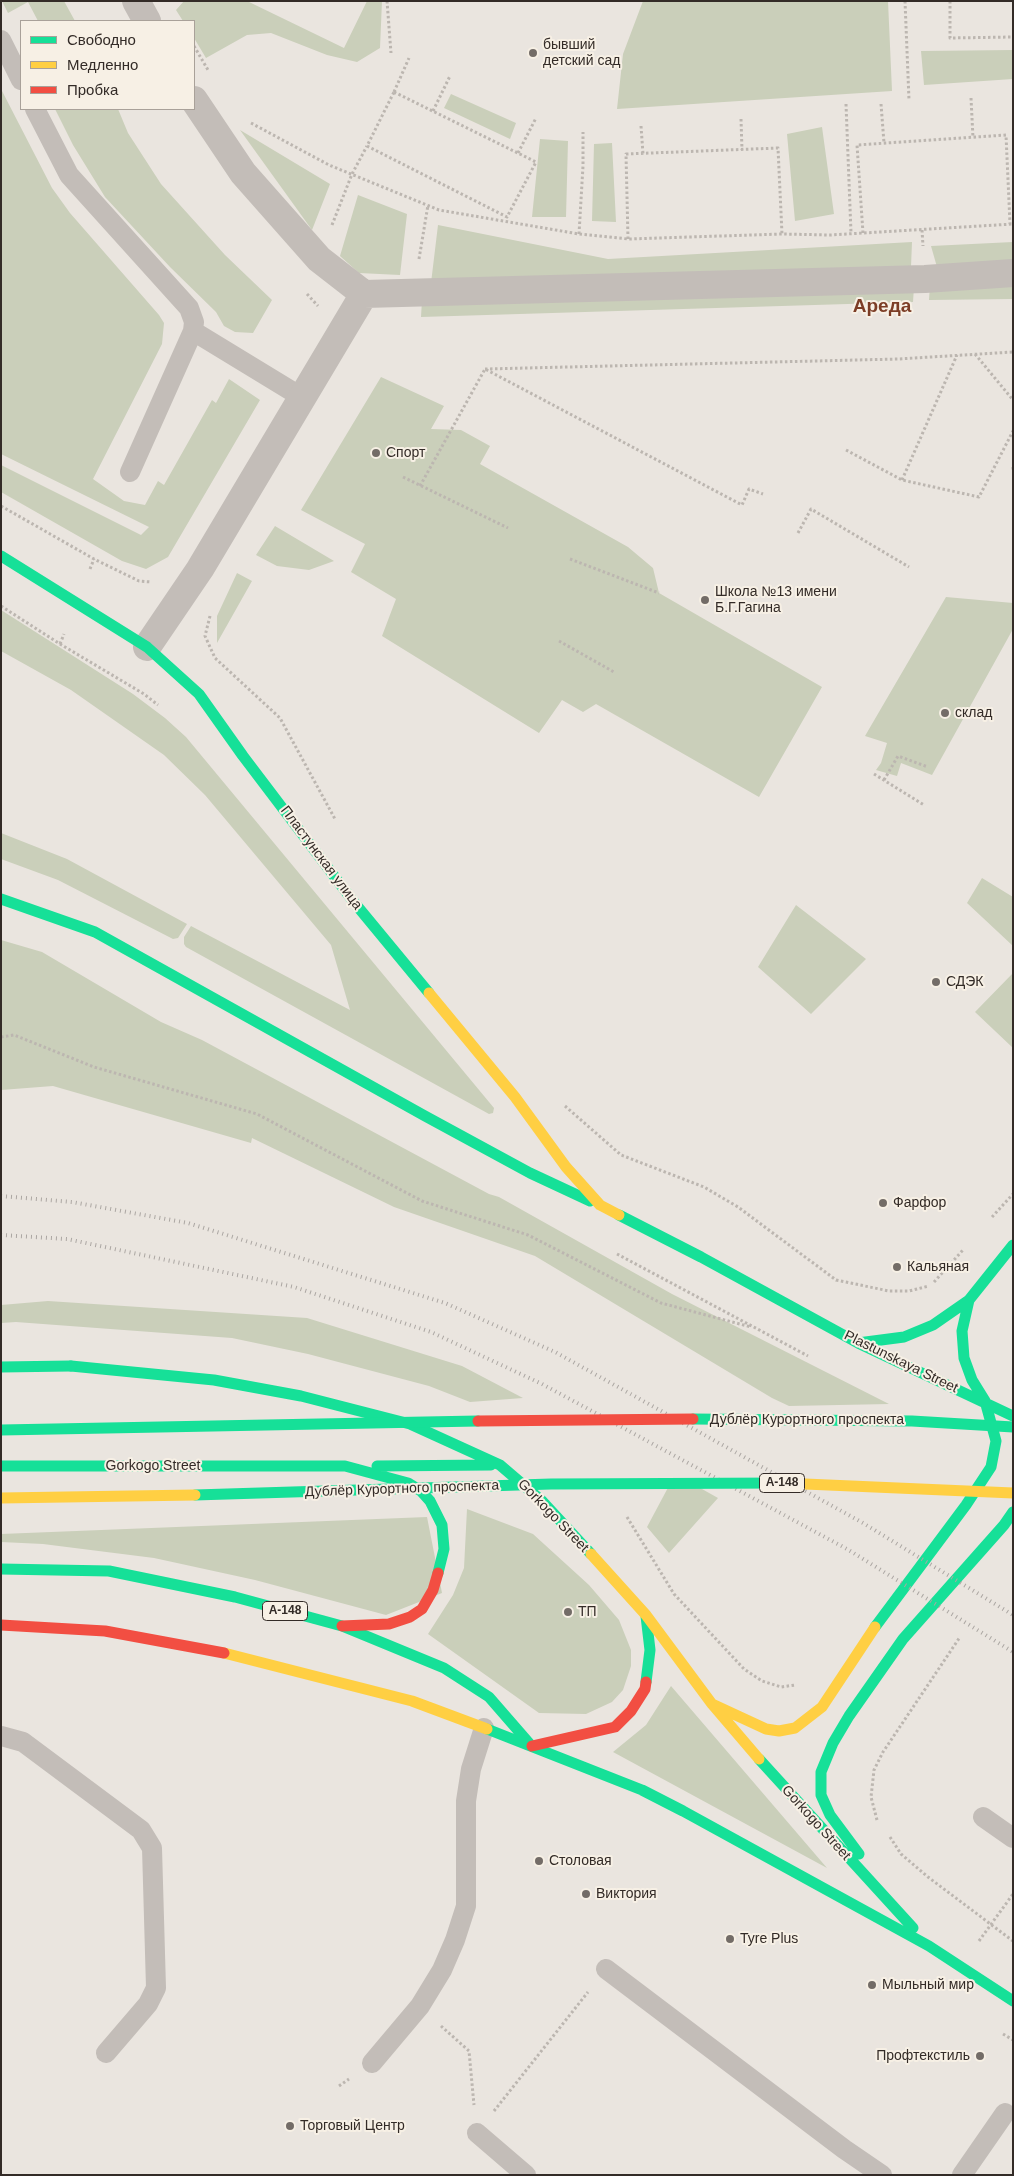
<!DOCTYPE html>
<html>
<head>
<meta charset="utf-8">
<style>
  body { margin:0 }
  #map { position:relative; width:1014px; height:2176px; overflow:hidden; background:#eae5df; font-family:Arial,sans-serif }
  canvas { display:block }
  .frame { position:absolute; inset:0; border:2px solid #332b27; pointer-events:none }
  .legend { position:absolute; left:20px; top:20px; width:175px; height:90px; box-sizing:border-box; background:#f7f0e5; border:1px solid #a9a199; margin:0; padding:6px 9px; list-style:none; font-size:15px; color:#332b27 }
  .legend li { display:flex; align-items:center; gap:10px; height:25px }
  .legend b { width:25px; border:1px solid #a9a199 }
</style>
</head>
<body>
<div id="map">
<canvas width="1014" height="2176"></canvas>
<div class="frame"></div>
<ul class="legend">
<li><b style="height:6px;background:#16e098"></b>Свободно</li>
<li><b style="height:6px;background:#ffcf43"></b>Медленно</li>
<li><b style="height:6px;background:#f24e42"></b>Пробка</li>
</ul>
</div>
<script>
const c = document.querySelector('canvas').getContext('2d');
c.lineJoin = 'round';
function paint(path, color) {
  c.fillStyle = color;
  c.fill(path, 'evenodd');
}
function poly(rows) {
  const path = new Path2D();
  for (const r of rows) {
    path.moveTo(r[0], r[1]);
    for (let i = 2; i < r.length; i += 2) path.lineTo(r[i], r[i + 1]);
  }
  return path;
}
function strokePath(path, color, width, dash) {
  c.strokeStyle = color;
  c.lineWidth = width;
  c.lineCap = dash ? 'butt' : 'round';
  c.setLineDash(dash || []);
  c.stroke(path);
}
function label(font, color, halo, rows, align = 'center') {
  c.font = font + ' Arial,sans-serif';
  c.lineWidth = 4;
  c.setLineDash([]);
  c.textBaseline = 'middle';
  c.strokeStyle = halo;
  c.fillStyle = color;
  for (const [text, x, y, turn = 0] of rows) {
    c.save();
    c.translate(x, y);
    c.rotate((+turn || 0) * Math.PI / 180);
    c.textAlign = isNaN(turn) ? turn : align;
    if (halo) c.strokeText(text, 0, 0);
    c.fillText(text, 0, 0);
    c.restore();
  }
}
const green = poly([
  [2,1,64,1,75,21,38,21,28,2,8,13],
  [184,1,247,1,344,48,367,1,382,1,380,48,357,62,327,55,271,33,247,35,206,58,194,38,194,21,183,21,176,10],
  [643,1,888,1,892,91,617,109,623,54],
  [1013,50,1013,79,924,85,921,51],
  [1,89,52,188,70,213,159,315,164,323,162,344,93,479,124,501,145,505,158,481,164,485,212,400,216,403,229,379,260,400,168,557,146,569,122,561,1,492,1,465,141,535,149,527,1,454],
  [451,94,516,123,510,139,444,108],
  [55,109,118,109,128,133,161,184,225,255,272,300,253,333,235,332,224,326,216,312,170,267,105,197,73,145],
  [822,127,834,214,795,221,787,134],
  [240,130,330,184,312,230],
  [540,139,568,141,566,217,532,217],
  [612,143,616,222,592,221,594,144],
  [358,195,407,214,400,275,359,273,340,256],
  [438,225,608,259,912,242,911,267,431,283],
  [1013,242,1013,263,937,267,931,246],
  [1013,282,1013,299,929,300,930,285],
  [914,287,913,302,421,317,422,300],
  [381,377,444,406,431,429,461,430,490,446,480,464,628,547,653,568,659,593,822,687,759,797,596,704,583,712,562,700,539,733,382,636,396,599,351,572,365,544,301,510],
  [275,526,334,561,309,570,277,566,256,555],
  [237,573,252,581,217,643,217,616],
  [946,597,1013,603,1013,629,932,775,901,763,897,776,876,770,881,763,887,743,865,736],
  [1,610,133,694,165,718,186,737,494,1108,493,1113,489,1114,186,947,184,944,184,937,191,926,350,1010,331,945,205,795,164,755,71,690,1,651],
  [1,833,67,859,187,924,178,938,173,939,58,880,1,859],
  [982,878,1013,897,1013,946,967,903],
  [796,905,866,959,811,1014,758,967],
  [1,940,42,952,161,1022,202,1040,489,1194,499,1197,672,1294,889,1404,789,1406,772,1398,535,1256,394,1207,252,1138,251,1143,53,1086,1,1090],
  [1013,973,1013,1048,975,1012],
  [48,1301,307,1318,462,1366,523,1398,470,1402,429,1386,308,1354,232,1338,16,1322,1,1323,1,1305],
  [686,1480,718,1498,669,1553,647,1527,671,1482],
  [467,1509,533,1534,589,1585,619,1620,631,1650,631,1666,623,1690,612,1702,586,1714,539,1713,428,1634,453,1595,464,1568],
  [427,1517,442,1593,386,1615,255,1580,154,1558,43,1544,1,1542,1,1534],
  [671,1686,827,1868,613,1752,646,1725]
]);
const path = poly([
  [387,1,391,53],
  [905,1,909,100],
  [950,1,950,38,1013,37],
  [194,46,208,70],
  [394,92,536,162,507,217,367,146,394,92],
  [394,92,409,58],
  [971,98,973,138],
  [846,104,851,233],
  [881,104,884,143],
  [433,111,450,76],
  [741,119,742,150],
  [251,123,329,165,439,210,579,234,628,239,782,234,830,235,1013,224],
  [641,126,643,154],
  [518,153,536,118],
  [332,225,352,174,367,146],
  [922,230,923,246],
  [863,233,857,145,1006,135,1010,224],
  [579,234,583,166,583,132],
  [628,239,626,154,778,148,782,234],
  [419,259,428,205],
  [307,294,318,306],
  [975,354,1013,400],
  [485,369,898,359,1013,352],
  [846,450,902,480,979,497,1013,431],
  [1013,467,1013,470],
  [403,477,508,528],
  [902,480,957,355],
  [420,486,485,369,742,505,749,489,763,494],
  [1,506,94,559,139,581,151,582],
  [798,533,811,509,909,567],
  [570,559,659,593],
  [90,569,94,559],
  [1,606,60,644,144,694,158,705],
  [210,616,205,636,215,658,280,718,335,819],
  [559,641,614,672],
  [60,644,64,634],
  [874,774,924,805],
  [884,780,898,756,928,767],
  [1,1037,14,1035,94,1067,257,1114,422,1201,528,1235,661,1303,751,1327],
  [565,1106,621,1155,704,1187,738,1207,836,1280,889,1291,909,1291,929,1286],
  [992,1217,1013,1194],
  [617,1254,808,1356],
  [934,1282,963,1250],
  [627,1517,674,1594,744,1669,762,1681,781,1687,795,1685],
  [877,1820,871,1797,874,1770,883,1752,960,1637],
  [890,1837,901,1854,928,1877,1013,1941],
  [979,1941,1013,1894],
  [441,2026,469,2051,474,2105],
  [1003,2034,1013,2040],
  [339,2086,349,2079],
  [494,2111,588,1992]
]);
const lane = poly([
  [1,40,21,80],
  [35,109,69,175,189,308,194,322,193,331,303,398],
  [130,472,193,331],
  [1,1736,23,1742,141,1830,152,1848,156,1988,148,2004,106,2053],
  [983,1817,1013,1838],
  [606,1969,844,2149,882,2175],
  [372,2063,420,2006,442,1970,455,1940,466,1906,466,1801,471,1769,484,1728],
  [477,2133,526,2175],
  [962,2175,1005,2113]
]);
const street = poly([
  [136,1,147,21],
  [194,100,243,173,319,259,364,294,925,279,1013,273],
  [147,647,200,569,364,294]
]);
const fast = poly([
  [1,556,147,647,199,694,243,756,353,901,429,993],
  [1,899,95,932,425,1116,530,1173,590,1201],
  [619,1215,701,1257,858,1343,1013,1416],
  [858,1343,904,1337,933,1325,969,1300,1013,1245],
  [71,1366,214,1380,301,1396,410,1424,500,1465,542,1501,591,1554],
  [1,1466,345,1466,408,1483,421,1491,430,1501,442,1525,444,1549,438,1573],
  [377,1466,491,1465],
  [1,1569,109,1571,235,1597,342,1626,444,1668,489,1697,529,1743],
  [646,1616,650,1650,646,1682],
  [875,1627,966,1505,991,1467,996,1441,985,1401,972,1380,964,1358,962,1331,969,1300],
  [487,1729,642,1790,683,1811,929,1946,1013,2001],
  [759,1759,913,1928],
  [859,1854,830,1815,821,1795,821,1772,833,1743,849,1716,903,1639,1004,1525,1013,1512]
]);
const slow = poly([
  [429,993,515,1097,566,1167,600,1205,619,1215],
  [591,1554,646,1615,712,1704,759,1759],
  [224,1653,412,1701,487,1729],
  [712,1704,766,1729,779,1731,795,1728,822,1707,875,1627]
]);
const jam = poly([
  [1,1625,105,1631,224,1653],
  [342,1626,389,1624,410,1617,422,1609,433,1590,438,1573],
  [532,1746,615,1727,631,1711,645,1689,646,1682]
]);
const rail = poly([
  [1,1196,72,1202,188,1223,445,1303,555,1352,863,1523,1013,1615],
  [1,1235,67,1239,294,1287,431,1332,542,1384,847,1549,1013,1652]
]);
const fastBridge = poly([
  [1,1367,71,1366],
  [693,1419,912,1421,1013,1427],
  [1,1430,478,1421],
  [195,1495,551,1484,782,1483]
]);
const slowBridge = poly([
  [782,1483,1013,1493],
  [1,1498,195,1495]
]);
const jamBridge = poly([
  [478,1421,693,1419]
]);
const markers = [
  [533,53,5,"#736c67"],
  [376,453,5,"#736c67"],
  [705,600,5,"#736c67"],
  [945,713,5,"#736c67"],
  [936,982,5,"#736c67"],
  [883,1203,5,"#736c67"],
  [897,1267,5,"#736c67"],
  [568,1612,5,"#736c67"],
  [539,1861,5,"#736c67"],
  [586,1894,5,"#736c67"],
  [730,1939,5,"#736c67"],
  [872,1985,5,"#736c67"],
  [980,2056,5,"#736c67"],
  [290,2126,5,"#736c67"]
];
const shields = [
  [782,1483,45],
  [285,1611,45]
];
const shieldNames = [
  ["А-148",782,1483],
  ["А-148",285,1611]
];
const poiNames = [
  ["бывший",543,45],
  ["детский сад",543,61],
  ["Спорт",386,453],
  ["Школа №13 имени",715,592],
  ["Б.Г.Гагина",715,608],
  ["склад",955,713],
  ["СДЭК",946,982],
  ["Фарфор",893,1203],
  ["Кальяная",907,1267],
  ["ТП",578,1612],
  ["Столовая",549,1861],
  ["Виктория",596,1894],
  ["Tyre Plus",740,1939],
  ["Мыльный мир",882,1985],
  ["Профтекстиль",970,2056,"right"],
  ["Торговый Центр",300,2126]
];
const streetNames = [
  ["Пластунская улица",321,858,53],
  ["Plastunskaya Street",901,1362,26],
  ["Дублёр Курортного проспекта",807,1420],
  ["Gorkogo Street",153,1466],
  ["Дублёр Курортного проспекта",402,1489,-2],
  ["Gorkogo Street",553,1516,46],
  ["Gorkogo Street",816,1823,48]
];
const districtNames = [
  ["Ареда",882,307]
];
paint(green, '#cacfba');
strokePath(path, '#bcb6b0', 3, [2.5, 2.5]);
strokePath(lane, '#c3bdb8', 20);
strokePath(street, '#c3bdb8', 28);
strokePath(fast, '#16e098', 11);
strokePath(slow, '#ffcf43', 11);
strokePath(jam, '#f24e42', 11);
strokePath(rail, '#aba6a2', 4, [1, 4]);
strokePath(fastBridge, '#16e098', 11);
strokePath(slowBridge, '#ffcf43', 11);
strokePath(jamBridge, '#f24e42', 11);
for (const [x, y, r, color] of markers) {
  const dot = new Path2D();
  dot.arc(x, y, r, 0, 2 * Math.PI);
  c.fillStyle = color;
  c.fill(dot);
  strokePath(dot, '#f7f0e5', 2);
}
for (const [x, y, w] of shields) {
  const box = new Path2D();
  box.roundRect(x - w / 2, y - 9.5, w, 19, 4);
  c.fillStyle = '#f7f0e5';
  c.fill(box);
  strokePath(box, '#332b27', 1);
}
label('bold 12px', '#332b27', null, shieldNames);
label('14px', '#332b27', '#f7f0e5', poiNames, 'left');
label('14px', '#332b27', '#f7f0e5', streetNames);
label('bold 19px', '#7c3d26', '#f7f0e5', districtNames);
</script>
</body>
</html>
